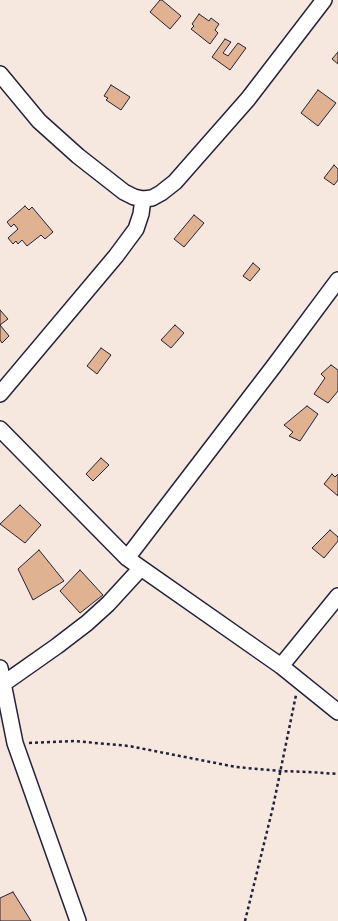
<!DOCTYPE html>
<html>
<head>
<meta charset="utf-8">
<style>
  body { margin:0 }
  canvas { display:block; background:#f6e8de }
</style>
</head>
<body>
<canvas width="338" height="921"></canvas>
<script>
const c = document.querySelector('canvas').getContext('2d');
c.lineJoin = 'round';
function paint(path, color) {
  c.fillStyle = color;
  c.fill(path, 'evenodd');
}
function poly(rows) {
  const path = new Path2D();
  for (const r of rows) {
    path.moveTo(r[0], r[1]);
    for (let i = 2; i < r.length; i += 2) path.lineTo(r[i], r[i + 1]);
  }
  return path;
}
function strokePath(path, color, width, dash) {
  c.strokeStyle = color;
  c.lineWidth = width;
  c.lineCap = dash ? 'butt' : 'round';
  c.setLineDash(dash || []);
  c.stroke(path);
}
const building = poly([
  [160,0,162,0,181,16,170,29,150,12,160,0],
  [199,14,209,21,211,18,219,24,215,30,218,33,210,44,191,29,194,26,192,24,199,14],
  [225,39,231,42,223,53,228,56,238,43,246,48,230,70,212,57,225,39],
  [338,52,338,64,332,59,338,52],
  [111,85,130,97,121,110,106,100,108,98,104,96,111,85],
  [318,90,336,103,318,126,301,113,318,90],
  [334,165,338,169,338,180,334,185,324,178,334,165],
  [25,206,29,210,32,207,53,232,45,239,41,235,27,246,22,240,18,244,16,241,13,244,8,238,18,229,14,224,11,227,7,222,25,206],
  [194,215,204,223,184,247,174,239,194,215],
  [253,263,260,269,250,281,243,276,253,263],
  [0,310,8,319,0,325,9,336,2,343,0,340,0,310],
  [175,325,184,333,171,348,161,340,175,325],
  [101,348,111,355,97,374,87,366,101,348],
  [331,365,338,370,338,391,328,403,314,394,325,378,321,374,331,365],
  [307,406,318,414,300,441,289,436,293,432,284,425,307,406],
  [101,458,109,465,93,481,86,474,101,458],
  [332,474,335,477,338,474,338,496,324,484,332,474],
  [20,505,41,525,25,543,0,524,20,505],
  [330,530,338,537,338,541,324,558,312,548,330,530],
  [39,550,64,581,33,600,18,569,39,550],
  [80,570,103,595,80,613,60,591,80,570],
  [13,892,31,921,0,921,0,898,13,892]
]);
const path = poly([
  [29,743,74,741,129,746,236,767,280,771,309,772,338,774],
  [245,921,273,807,296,695]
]);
const minor = poly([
  [0,74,39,121,78,156,124,192,134,197,143,199,152,198,161,193,175,182,248,99,324,0],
  [0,394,116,256,136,229,141,214,143,199],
  [0,429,127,558,141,568,281,666,338,712],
  [127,558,274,366,338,280],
  [281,666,338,596],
  [0,668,15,743,78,921],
  [3,684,57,646,87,623,108,604,141,568]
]);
paint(building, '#e0b291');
strokePath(building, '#22223b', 1);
strokePath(minor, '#22223b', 18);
strokePath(path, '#22223b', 2.5, [3, 3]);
strokePath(minor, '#fff', 15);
</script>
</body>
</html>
